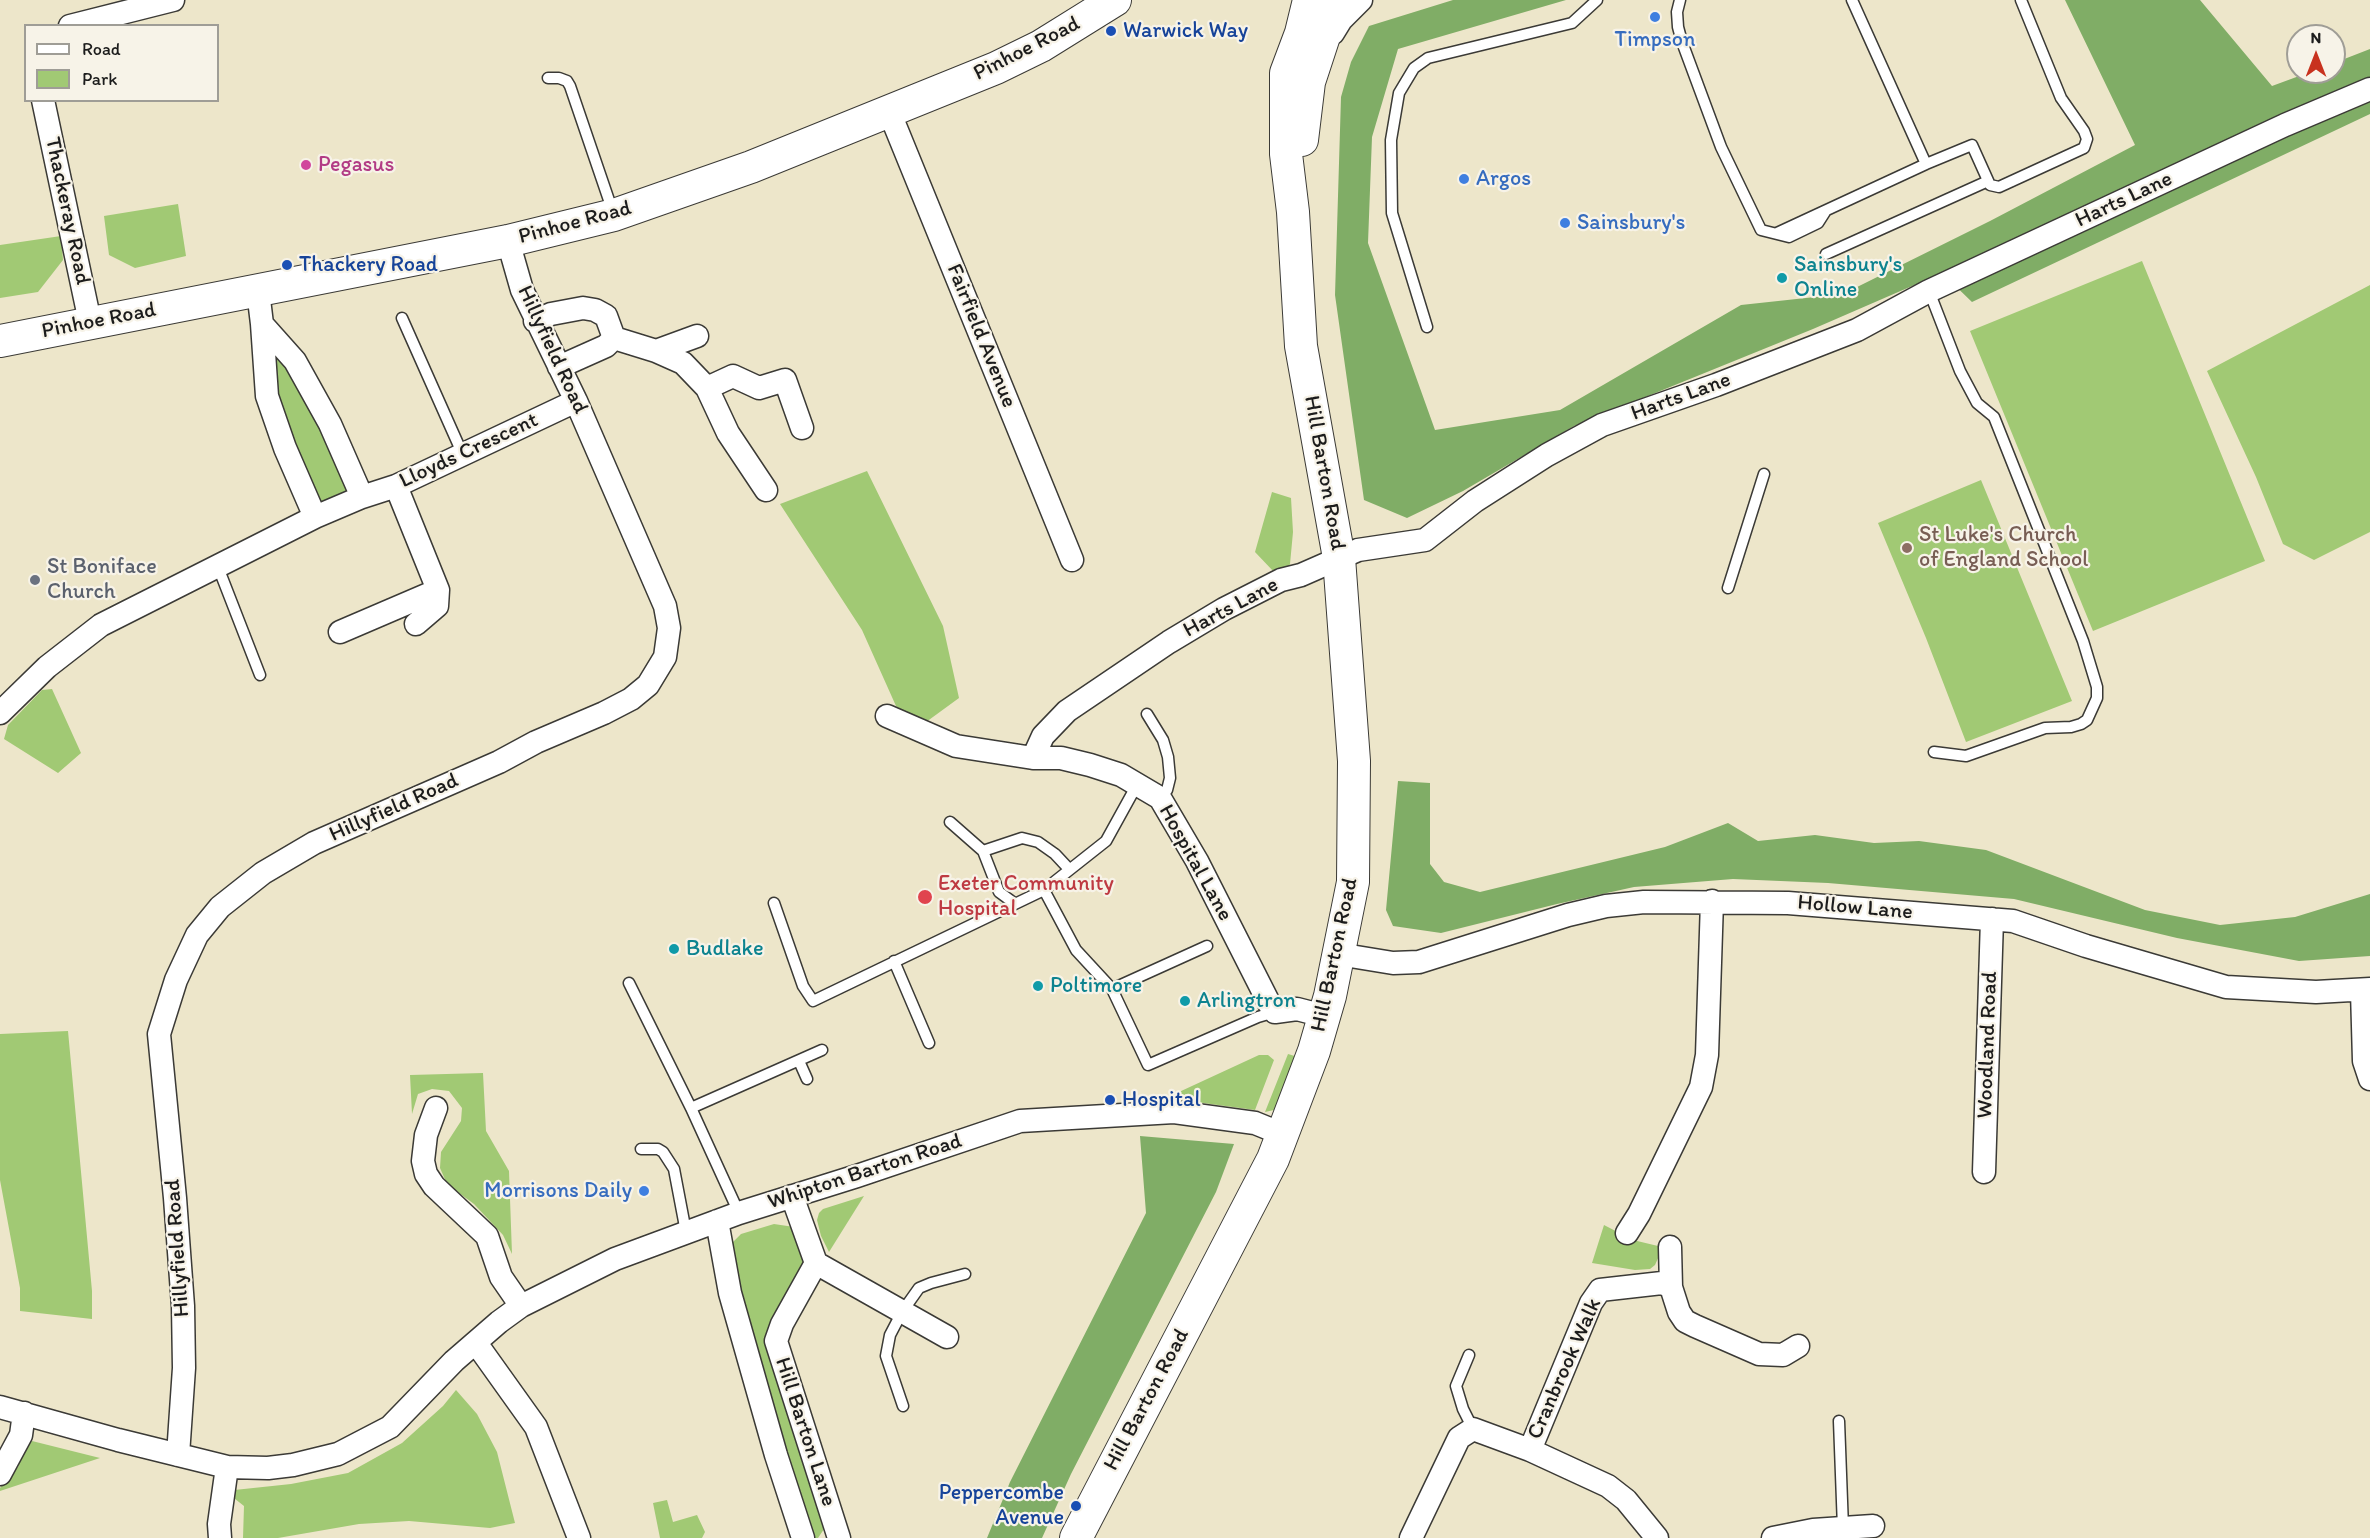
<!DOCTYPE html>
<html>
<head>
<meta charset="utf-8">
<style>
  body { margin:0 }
  #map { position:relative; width:2370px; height:1538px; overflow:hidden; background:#ede6ca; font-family:Itim,sans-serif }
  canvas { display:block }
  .legend { position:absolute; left:24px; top:24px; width:195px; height:78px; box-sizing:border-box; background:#f7f3e8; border:2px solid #9f9d96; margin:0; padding:8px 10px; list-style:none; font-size:18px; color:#1c1c1c }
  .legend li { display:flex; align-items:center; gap:12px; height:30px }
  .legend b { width:30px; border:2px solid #9f9d96 }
  .north { position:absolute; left:2286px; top:24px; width:60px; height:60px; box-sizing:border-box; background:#f7f3e8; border:2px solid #9f9d96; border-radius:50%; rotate:0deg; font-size:16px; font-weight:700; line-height:24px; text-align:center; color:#1c1c1c }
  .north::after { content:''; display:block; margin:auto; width:21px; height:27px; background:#c8321e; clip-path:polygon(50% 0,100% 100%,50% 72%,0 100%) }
</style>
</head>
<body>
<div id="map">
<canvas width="2370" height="1538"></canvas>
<ul class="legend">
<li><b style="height:8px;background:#fff"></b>Road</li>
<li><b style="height:16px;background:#a1c974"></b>Park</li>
</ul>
<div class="north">N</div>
</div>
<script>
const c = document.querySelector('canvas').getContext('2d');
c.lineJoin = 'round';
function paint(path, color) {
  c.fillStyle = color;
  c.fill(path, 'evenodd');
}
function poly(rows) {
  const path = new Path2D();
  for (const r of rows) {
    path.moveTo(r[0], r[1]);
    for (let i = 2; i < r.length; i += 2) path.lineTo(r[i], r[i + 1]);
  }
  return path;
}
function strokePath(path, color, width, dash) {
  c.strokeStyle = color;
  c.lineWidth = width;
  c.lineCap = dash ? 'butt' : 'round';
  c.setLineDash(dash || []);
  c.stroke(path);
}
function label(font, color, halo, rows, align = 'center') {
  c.font = font + ' Itim,sans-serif';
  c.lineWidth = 4.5;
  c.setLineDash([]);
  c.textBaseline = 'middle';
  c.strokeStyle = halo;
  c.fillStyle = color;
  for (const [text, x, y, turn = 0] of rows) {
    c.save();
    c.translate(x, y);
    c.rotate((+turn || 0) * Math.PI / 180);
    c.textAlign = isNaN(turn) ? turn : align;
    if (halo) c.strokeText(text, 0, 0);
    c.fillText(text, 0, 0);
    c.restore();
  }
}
const green = poly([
  [178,204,186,256,135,268,109,255,104,216],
  [61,236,63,260,38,292,0,298,0,245],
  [2142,261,2265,561,2093,631,1970,331],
  [2370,285,2370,532,2314,560,2283,544,2256,477,2207,371],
  [266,332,293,367,355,493,316,511,288,447],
  [867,471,943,626,959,698,922,725,896,706,862,630,780,504],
  [1981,480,2072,701,1966,742,1926,638,1878,523],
  [1272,492,1291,498,1293,532,1290,564,1287,569,1274,572,1255,552],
  [52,689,81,753,58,773,4,739,8,725,42,690],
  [68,1031,92,1291,92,1319,20,1311,20,1288,0,1180,0,1034],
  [1288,1054,1298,1057,1279,1105,1274,1110,1265,1112],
  [1259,1055,1268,1055,1274,1060,1255,1110,1166,1098],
  [483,1073,486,1131,509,1171,512,1254,503,1235,474,1204,447,1184,440,1168,441,1152,461,1121,462,1108,449,1091,432,1089,418,1094,412,1114,410,1075],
  [864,1196,829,1252,821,1236,817,1220,819,1213,823,1209],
  [774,1224,794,1227,804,1251,804,1268,775,1316,824,1529,818,1538,809,1538,741,1298,732,1243,741,1234],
  [1604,1225,1633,1240,1658,1246,1659,1256,1655,1265,1650,1269,1635,1270,1592,1263],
  [456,1390,477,1414,497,1452,515,1523,490,1528,409,1521,359,1524,278,1538,243,1538,244,1506,225,1491,291,1484,348,1473,402,1443,443,1406],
  [32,1441,100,1458,0,1491,0,1488,18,1467,24,1451],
  [667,1500,673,1522,697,1515,705,1532,702,1538,660,1538,653,1503]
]);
const forest = poly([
  [1453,0,1566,0,1398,49,1372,137,1368,243,1435,430,1560,410,1741,305,1843,294,1990,221,2135,145,2065,0,2200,0,2272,86,2310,72,2334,72,2334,63,2370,49,2370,114,1972,302,1942,273,1813,329,1574,426,1463,491,1407,518,1364,500,1335,295,1341,97,1351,62,1369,26],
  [1398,781,1430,783,1430,864,1444,882,1480,892,1665,847,1728,823,1758,841,1815,835,1874,843,1919,841,1986,850,2145,910,2220,925,2295,917,2370,894,2370,956,2299,961,2177,938,2014,899,1828,883,1733,879,1634,887,1557,904,1441,933,1393,926,1386,910],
  [1140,1136,1234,1144,1216,1192,1071,1474,1042,1538,987,1538,1010,1482,1146,1213]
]);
const lane = poly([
  [1680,0,1677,12,1678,27,1682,42,1721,147,1761,230,1789,237,1818,223,1825,212],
  [1852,0,1926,164],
  [548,78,559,78,567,81,570,86,613,212],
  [1777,233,1926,164,1972,145,1990,185,1999,187,2084,148,2087,139,2084,131,2061,98,2021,0],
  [1826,254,1988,181],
  [1929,291,1960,371,1977,403,1994,417,2083,641,2097,687,2097,698,2087,720,2081,724,2071,727,2045,728,1966,756,1934,752],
  [402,318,463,455],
  [1427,327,1392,213,1391,140,1399,93,1414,68,1428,58,1572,23,1597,0],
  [218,567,260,675],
  [1728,588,1764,474],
  [1147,714,1163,740,1168,757,1170,778,1167,790,1160,798],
  [950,822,983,851,999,892,1014,903],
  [983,851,1022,838,1038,842,1055,854,1069,869],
  [1044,890,1076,950,1112,989,1207,946],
  [774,903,803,986,813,1001,1044,890,1106,841,1138,783],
  [894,961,929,1043],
  [629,983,691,1108,739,1213],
  [1112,989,1148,1065,1258,1017,1275,1012],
  [799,1061,807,1079],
  [691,1108,822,1050],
  [641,1149,658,1149,663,1152,674,1169,686,1232],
  [1469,1355,1456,1386,1463,1409,1473,1429],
  [903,1406,886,1356,890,1335,902,1312,919,1288,931,1283,965,1274],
  [1839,1421,1843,1528]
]);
const street = poly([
  [70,26,173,0],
  [1333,33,1341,20,1361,0],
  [43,100,90,322],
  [889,111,1072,560],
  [258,291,262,324,295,361,330,424,362,497],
  [535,321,551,314,583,308,595,310,606,316,614,338],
  [262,324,267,396,285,448,315,517],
  [656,351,697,336],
  [559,367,606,346,614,338,656,351,683,363,707,388,728,433,766,490],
  [707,388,733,376,759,388,785,380,802,428],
  [396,486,438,590,437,606,416,624],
  [340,632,438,590],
  [0,713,47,667,101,625,315,517,362,497,396,486,576,401],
  [887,716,956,746,1033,758,1061,758,1090,765,1121,775,1160,798,1197,861,1270,1005,1275,1012,1297,1009,1324,1016],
  [1033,758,1043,736,1067,711,1169,642,1224,609,1281,580,1301,575,1358,550,1425,540,1475,501,1547,455,1602,425,1716,385,1857,330,1929,291,2285,125,2370,89],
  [1338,954,1393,963,1419,962,1568,915,1606,906,1644,902,1788,903,2013,921,2086,946,2226,987,2316,992,2370,989],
  [2362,991,2364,1061,2370,1079],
  [436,1108,426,1135,423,1161,426,1174,434,1186,487,1236,501,1277,521,1306],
  [1984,1172,1992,919],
  [792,1196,816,1263,782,1324,776,1341,839,1538],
  [717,1221,730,1293,776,1455,803,1538],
  [1627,1233,1639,1214,1701,1087,1707,1055,1712,901],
  [1670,1247,1671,1287],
  [816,1263,947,1337],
  [476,1343,536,1427,579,1538],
  [0,1407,118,1440,227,1467,268,1468,293,1465,338,1454,390,1427,454,1361,499,1322,521,1306,615,1259,739,1213,857,1176,1020,1121,1174,1112,1255,1123,1282,1134],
  [1530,1450,1591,1303,1600,1290,1662,1283,1671,1287,1679,1312,1685,1321,1695,1326,1759,1354,1783,1355,1798,1346],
  [178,1455,184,1368,183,1306,175,1198,159,1034,176,980,197,935,220,907,263,873,314,843,499,762,536,742,604,713,631,699,648,685,665,657,669,628,665,606,576,401,522,290,508,241],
  [0,1474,21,1435,24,1413],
  [220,1538,219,1524,227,1467],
  [1411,1538,1459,1438,1473,1429,1530,1450,1608,1486,1626,1500,1657,1538],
  [1773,1538,1813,1530,1873,1526]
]);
const secondary = poly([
  [1302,140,1309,82,1328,24,1338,0],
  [0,341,508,241,614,215,751,167,996,68,1041,46,1115,0],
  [1076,1538,1273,1159,1314,1051,1330,996,1353,882,1354,761,1339,558,1301,346,1293,212,1286,154,1286,73,1301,33,1309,0]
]);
const markers = [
  [1655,17,6,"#3f7fe0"],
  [1111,31,6,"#1a4fb4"],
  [306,165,6,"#d1479c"],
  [1464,179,6,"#3f7fe0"],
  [1565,223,6,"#3f7fe0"],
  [287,265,6,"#1a4fb4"],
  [1782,278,6,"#0f9aa8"],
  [1907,548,6,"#8d6e63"],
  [35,580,6,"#6b7280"],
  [925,897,8,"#e0444e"],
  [674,949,6,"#0f9aa8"],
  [1038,986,6,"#0f9aa8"],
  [1185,1001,6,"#0f9aa8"],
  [1110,1100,6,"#1a4fb4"],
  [644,1191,6,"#3f7fe0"],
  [1076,1506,6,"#1a4fb4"]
];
const transitNames = [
  ["Warwick Way",1123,31],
  ["Thackery Road",299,265],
  ["Hospital",1122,1100],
  ["Peppercombe",1064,1493,"right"],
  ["Avenue",1064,1518,"right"]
];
const shopNames = [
  ["Timpson",1655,40,"center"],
  ["Argos",1476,179],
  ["Sainsbury's",1577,223],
  ["Morrisons Daily",632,1191,"right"]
];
const streetNames = [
  ["Pinhoe Road",1027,49,-27],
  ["Harts Lane",2124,200,-25],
  ["Thackeray Road",67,211,78],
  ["Pinhoe Road",575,223,-15],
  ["Pinhoe Road",99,321,-11],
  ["Fairfield Avenue",981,336,68],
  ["Hillyfield Road",552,350,65],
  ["Harts Lane",1681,397,-20],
  ["Lloyds Crescent",469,451,-25],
  ["Hill Barton Road",1324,473,80],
  ["Harts Lane",1231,608,-28],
  ["Hillyfield Road",394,808,-24],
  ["Hospital Lane",1195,863,61],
  ["Hollow Lane",1855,908,5],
  ["Hill Barton Road",1335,955,-78],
  ["Woodland Road",1988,1045,-88],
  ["Whipton Barton Road",865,1172,-18],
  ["Hillyfield Road",178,1248,-94],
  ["Cranbrook Walk",1565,1369,-66],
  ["Hill Barton Road",1147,1400,-62],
  ["Hill Barton Lane",805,1432,72]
];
const hotelNames = [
  ["Pegasus",318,165]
];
const cultureNames = [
  ["Sainsbury's",1794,265],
  ["Online",1794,290],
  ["Budlake",686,949],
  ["Poltimore",1050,986],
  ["Arlingtron",1197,1001]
];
const educationNames = [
  ["St Luke's Church",1919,535],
  ["of England School",1919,560]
];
const worshipNames = [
  ["St Boniface",47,567],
  ["Church",47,592]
];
const healthNames = [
  ["Exeter Community",938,884],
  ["Hospital",938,909]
];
paint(green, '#a1c974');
paint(forest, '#80ad66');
strokePath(lane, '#3b3a36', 13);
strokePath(street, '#3b3a36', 25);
strokePath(secondary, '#3b3a36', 34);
strokePath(lane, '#fff', 10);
strokePath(street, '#fff', 22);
strokePath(secondary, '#fff', 32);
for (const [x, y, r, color] of markers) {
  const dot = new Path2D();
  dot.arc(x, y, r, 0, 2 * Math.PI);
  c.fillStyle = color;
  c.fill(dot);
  strokePath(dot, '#f7f3e8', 2);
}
label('22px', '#164399', '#f7f3e8', transitNames, 'left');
label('22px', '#366cbe', '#f7f3e8', shopNames, 'left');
label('22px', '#1c1c1c', '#f7f3e8', streetNames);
label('22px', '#b23c85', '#f7f3e8', hotelNames, 'left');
label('22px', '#0d838f', '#f7f3e8', cultureNames, 'left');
label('22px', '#785e54', '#f7f3e8', educationNames, 'left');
label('22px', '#5b616d', '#f7f3e8', worshipNames, 'left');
label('22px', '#be3a42', '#f7f3e8', healthNames, 'left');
</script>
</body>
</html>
